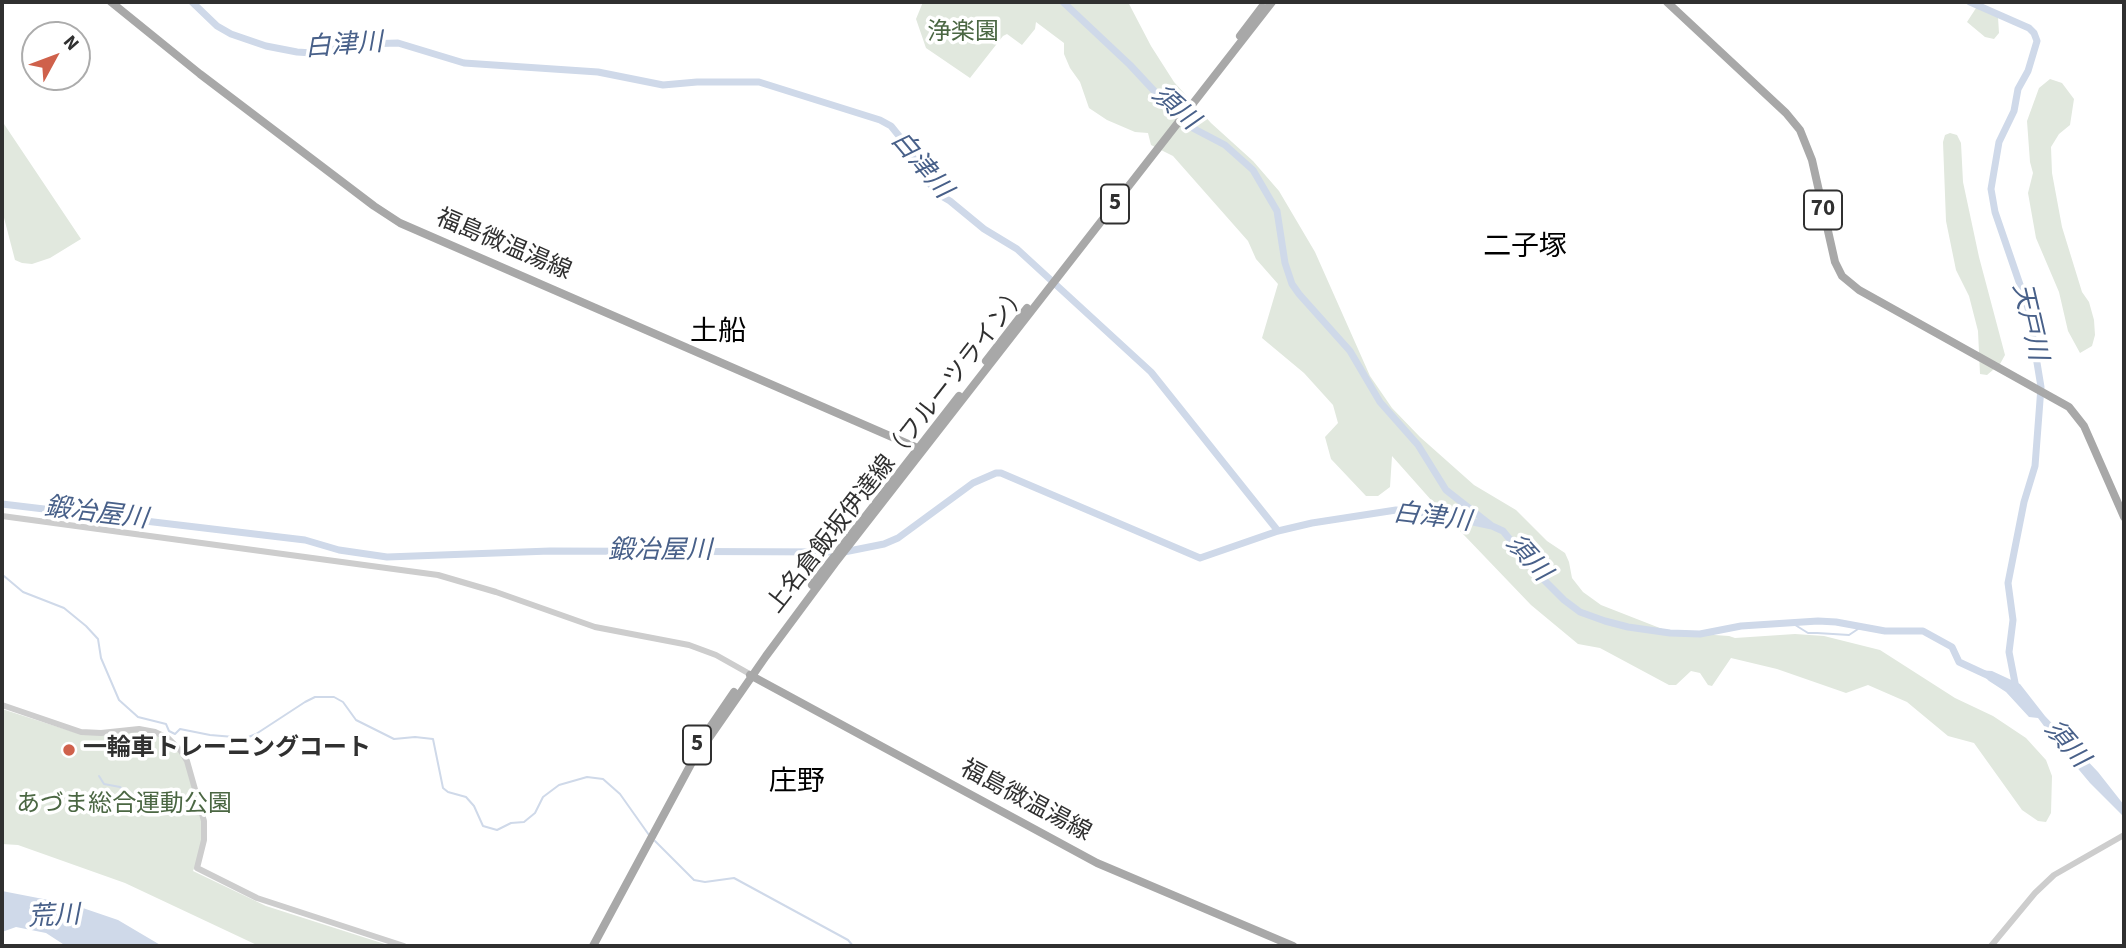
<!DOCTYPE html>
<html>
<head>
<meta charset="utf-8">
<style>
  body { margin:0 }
  #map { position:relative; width:2126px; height:948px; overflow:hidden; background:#fff; font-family:"Source Sans 3",sans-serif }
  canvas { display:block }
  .frame { position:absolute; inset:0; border:4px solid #303030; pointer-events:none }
  .north { position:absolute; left:21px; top:21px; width:70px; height:70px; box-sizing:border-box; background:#fff; border:2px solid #acacac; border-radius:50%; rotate:49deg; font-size:19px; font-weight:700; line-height:28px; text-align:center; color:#303030 }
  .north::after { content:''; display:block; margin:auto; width:24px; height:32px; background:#cf614b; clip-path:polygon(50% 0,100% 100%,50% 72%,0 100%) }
</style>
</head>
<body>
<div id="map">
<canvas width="2126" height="948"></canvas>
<div class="frame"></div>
<div class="north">N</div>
</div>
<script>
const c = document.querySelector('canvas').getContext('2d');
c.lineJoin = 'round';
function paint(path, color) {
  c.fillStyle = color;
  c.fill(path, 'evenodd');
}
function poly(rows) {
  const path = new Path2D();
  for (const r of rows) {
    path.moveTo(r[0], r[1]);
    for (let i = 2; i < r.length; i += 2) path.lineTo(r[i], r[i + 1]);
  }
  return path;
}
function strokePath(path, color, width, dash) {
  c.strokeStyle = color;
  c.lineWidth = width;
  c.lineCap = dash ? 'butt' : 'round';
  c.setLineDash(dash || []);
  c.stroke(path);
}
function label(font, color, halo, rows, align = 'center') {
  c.font = font + ' "Source Sans 3","Noto Sans JP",sans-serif';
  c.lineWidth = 7;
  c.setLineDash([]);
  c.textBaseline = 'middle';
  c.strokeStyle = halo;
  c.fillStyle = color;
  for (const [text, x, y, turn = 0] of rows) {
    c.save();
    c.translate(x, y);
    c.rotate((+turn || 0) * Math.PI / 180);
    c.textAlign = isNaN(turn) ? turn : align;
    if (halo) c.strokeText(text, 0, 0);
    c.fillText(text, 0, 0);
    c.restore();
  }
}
const green = poly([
  [923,2,1128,2,1151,46,1174,82,1211,123,1253,161,1279,191,1315,252,1370,376,1392,408,1420,437,1474,485,1516,510,1547,541,1565,553,1569,562,1572,578,1583,592,1601,605,1670,632,1729,636,1735,638,1795,634,1824,636,1880,650,1955,698,1993,716,2026,738,2046,760,2052,776,2051,813,2046,822,2038,821,2022,810,1974,743,1948,736,1907,702,1868,685,1846,693,1777,669,1731,658,1712,686,1708,685,1700,673,1691,671,1676,685,1669,685,1600,648,1578,644,1531,605,1440,510,1392,456,1390,487,1378,496,1366,496,1331,459,1325,437,1338,423,1333,405,1304,373,1262,338,1278,284,1256,259,1248,241,1173,156,1151,145,1148,133,1135,132,1107,120,1089,108,1080,82,1070,68,1064,54,1064,43,1036,22,1035,29,1022,45,1007,34,1003,36,970,78,926,48,916,19],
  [1978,5,1985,5,1998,17,1999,33,1994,39,1985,37,1967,22],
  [2050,79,2062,83,2074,99,2070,125,2059,134,2051,147,2052,173,2062,227,2082,292,2089,302,2094,320,2095,335,2092,346,2080,353,2068,331,2059,292,2036,238,2028,193,2033,173,2030,162,2027,121,2039,88],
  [2,121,81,239,50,258,32,264,22,263,15,260,2,210],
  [1950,133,1957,135,1961,143,1963,182,1979,257,2005,355,2000,364,1987,375,1980,374,1978,331,1969,296,1956,270,1946,221,1943,142,1945,135],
  [2,709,83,735,138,732,154,734,166,740,183,756,202,821,203,832,199,856,193,871,266,906,391,946,259,946,125,883,18,845,2,844]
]);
const water = poly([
  [1977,670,1992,671,2020,684,2045,716,2098,772,2124,805,2124,821,2122,815,2090,783,2059,746,2038,718,2029,717,2006,692,1989,681],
  [2,891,74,905,118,920,162,946,66,946,46,933,16,927,2,932]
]);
const stream = poly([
  [4,576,23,592,64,608,86,626,98,639,101,658,119,700,138,717,166,724,169,731,175,734,180,729,210,735,246,738,256,734,305,702,315,697,334,697,343,702,356,720,394,739,415,737,433,739,443,788,448,792,466,797,474,806,483,826,497,830,511,823,524,822,535,813,543,797,559,785,587,777,603,779,620,794,649,835],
  [1792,623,1808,633,1817,633,1849,635,1861,627],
  [99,776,104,784,120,787,125,793,131,793],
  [655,841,694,880,705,882,734,878,848,940,853,946]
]);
const river = poly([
  [192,2,217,26,231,34,266,46,297,52,312,53,365,44,398,43,464,63,598,72,663,85,697,82,759,82,880,120,891,126,908,147,920,171,938,194,950,201,984,229,1017,249,1151,372,1278,531],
  [1063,2,1130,65,1185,124,1225,145,1253,170,1277,211,1285,263,1292,284,1299,294,1350,351,1380,402,1418,445,1446,490,1492,526,1503,531,1539,575,1564,600,1580,612,1605,621,1628,627,1670,633,1700,634,1741,626,1818,621,1836,622,1885,631,1923,631,1952,647,1959,662,1987,675],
  [1970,2,2029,28,2034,33,2037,41,2028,71,2018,89,2014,111,1999,142,1991,189,1995,212,2028,308,2041,387,2035,466,2024,502,2008,583,2013,620,2009,652,2016,688],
  [2,504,305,540,339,550,387,557,550,551,844,552,884,544,898,538,973,483,996,473,1001,473,1200,558,1278,531,1312,523,1396,510,1435,514,1492,526]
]);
const minor = poly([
  [2,516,438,575,496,592,595,627,689,645,716,655,748,673],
  [2,705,81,732,101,733,139,729,155,732,168,738,181,751,187,761,204,821,204,840,197,868,257,898,404,946],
  [1991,946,2035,893,2054,875,2124,835]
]);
const major = poly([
  [111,2,200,74,374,206,400,223,922,450],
  [1667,2,1786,113,1800,130,1812,160,1835,262,1842,276,1859,290,2069,407,2084,426,2124,517],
  [1240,36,1262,7],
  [986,361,1027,308],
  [812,585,959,396],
  [750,675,1097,863,1293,946],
  [704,736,734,692],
  [593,946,691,764,766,656,835,563,1272,2]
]);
const markers = [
  [69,750,7,"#cf614b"]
];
const shields = [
  [1115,204,28],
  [1823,210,38],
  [697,745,28]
];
const shieldNames = [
  ["5",1115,204],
  ["70",1823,210],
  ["5",697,745]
];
const parkNames = [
  ["浄楽園",963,34],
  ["あづま総合運動公園",124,806]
];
const streetNames = [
  ["福島微温湯線",503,246,23],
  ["上名倉飯坂伊達線（フルーツライン）",899,450,-52],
  ["福島微温湯線",1025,802,28]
];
const poiNames = [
  ["一輪車トレーニングコート",83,750]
];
const waterNames = [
  ["白津川",344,47,-4],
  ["須川",1174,109,41],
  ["白津川",920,166,50],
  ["天戸川",2028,322,77],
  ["鍛冶屋川",96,515,7],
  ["白津川",1432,519,7],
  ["鍛冶屋川",660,552],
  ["須川",1527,559,48],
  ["須川",2065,745,49],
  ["荒川",54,918,-3]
];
const quarterNames = [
  ["二子塚",1525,249],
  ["土船",718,334],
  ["庄野",797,784]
];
paint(green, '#e1e8de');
paint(water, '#cfd9e9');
strokePath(stream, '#cfd9e9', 2);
strokePath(river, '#cfd9e9', 7);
strokePath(minor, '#cdcdcd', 6);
strokePath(major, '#a8a8a8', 8);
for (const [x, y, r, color] of markers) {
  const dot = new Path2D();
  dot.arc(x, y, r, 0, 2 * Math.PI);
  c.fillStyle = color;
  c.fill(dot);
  strokePath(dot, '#fff', 2.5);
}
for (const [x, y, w] of shields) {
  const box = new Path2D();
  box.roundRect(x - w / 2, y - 19.5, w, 39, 5);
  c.fillStyle = '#fff';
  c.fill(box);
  strokePath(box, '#303030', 2);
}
label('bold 23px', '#303030', null, shieldNames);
label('24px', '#4b6743', '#fff', parkNames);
label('24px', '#303030', '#fff', streetNames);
label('bold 24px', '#303030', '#fff', poiNames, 'left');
label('italic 26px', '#486089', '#fff', waterNames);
label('28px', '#000', '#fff', quarterNames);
</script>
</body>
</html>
